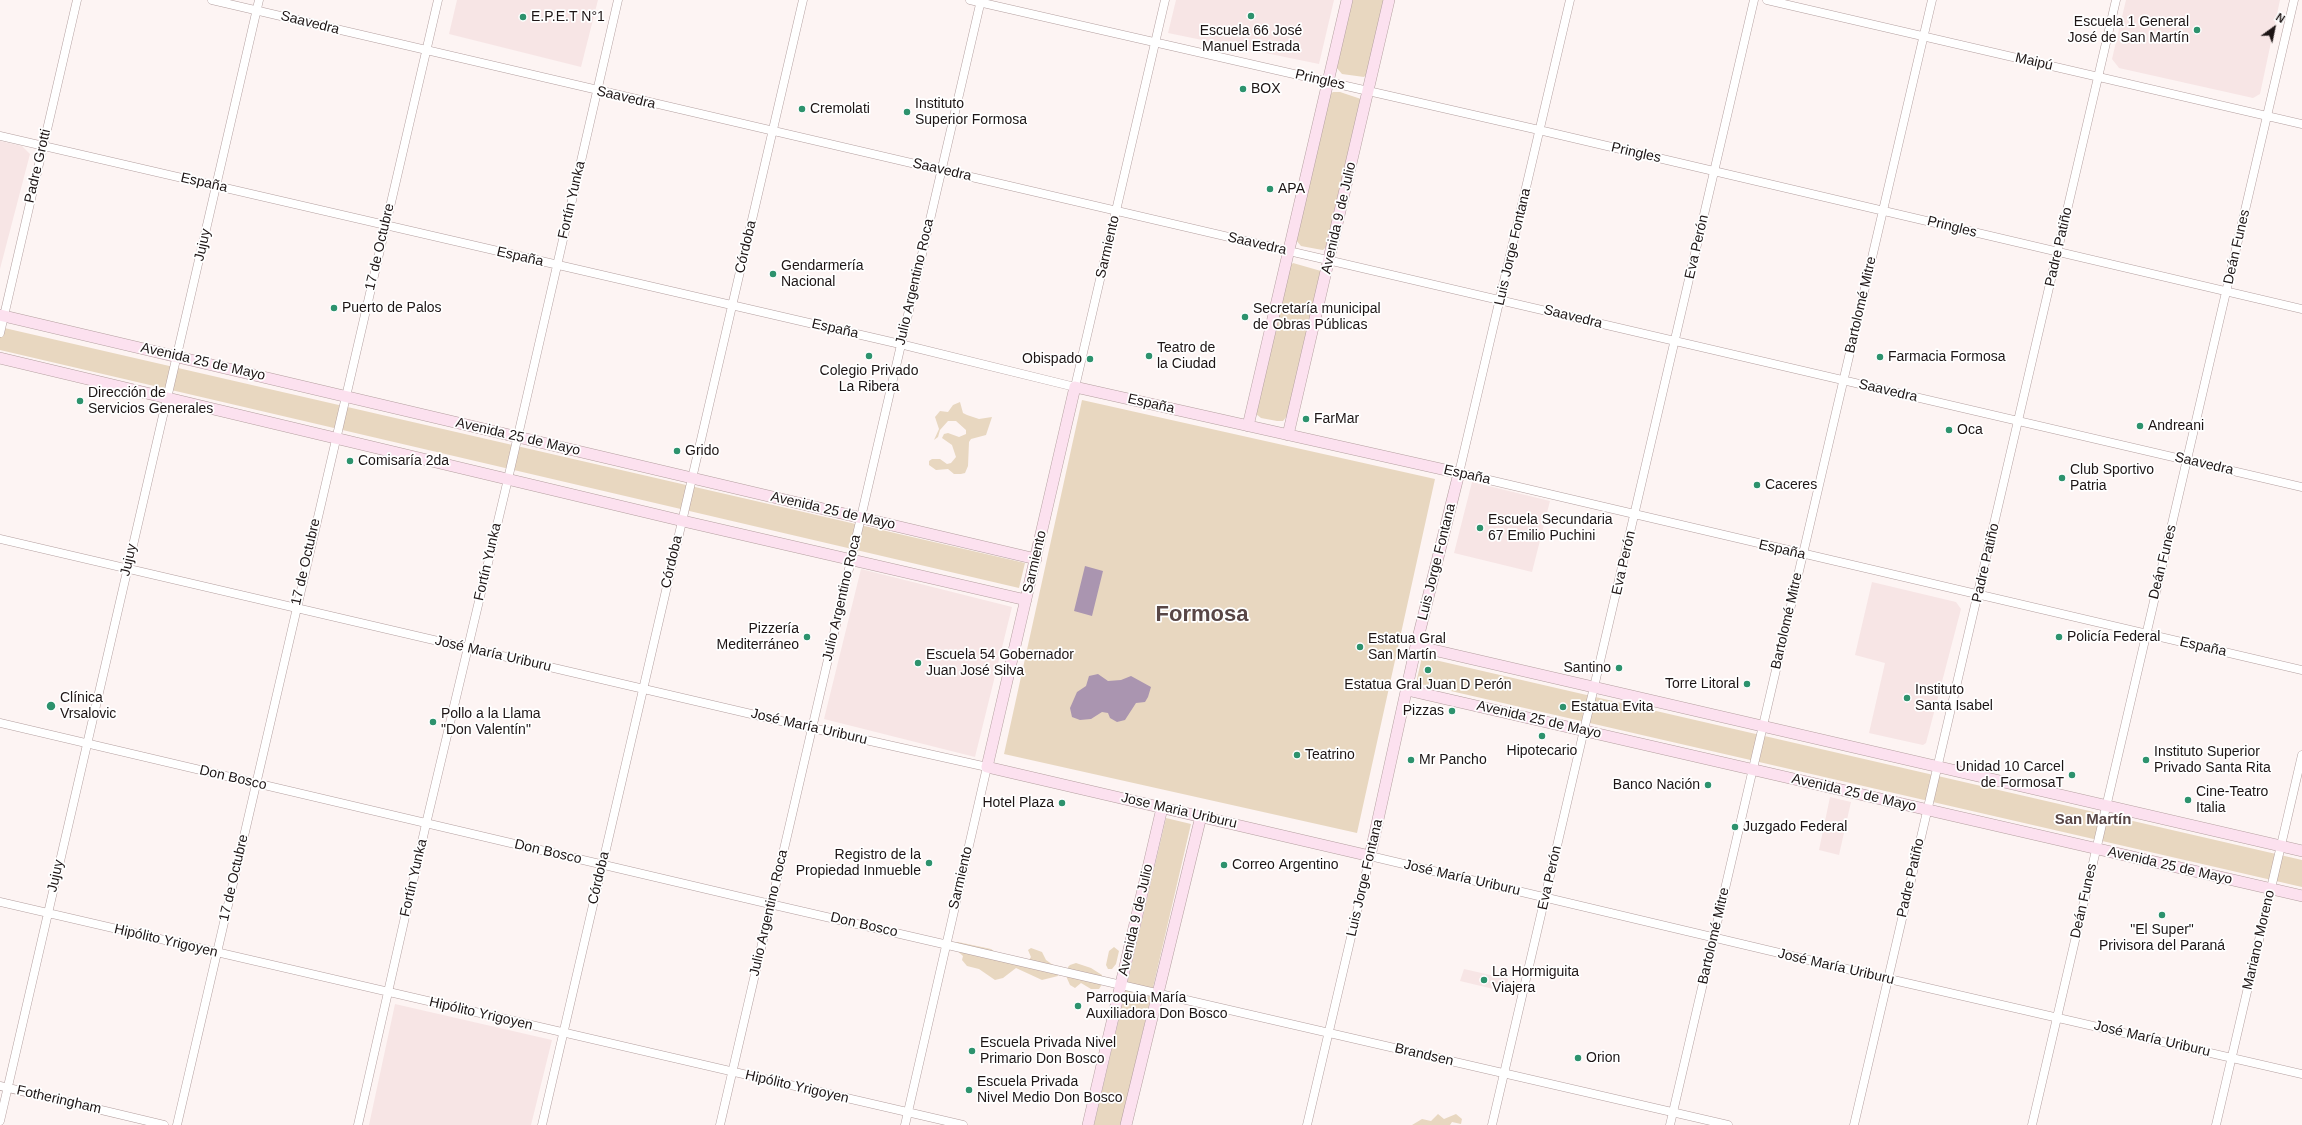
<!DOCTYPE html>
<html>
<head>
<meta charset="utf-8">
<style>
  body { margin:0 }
  #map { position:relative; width:2302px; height:1125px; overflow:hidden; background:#fdf4f3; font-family:Helvetica,sans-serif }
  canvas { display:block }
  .north { position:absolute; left:2254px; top:8px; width:40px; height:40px; -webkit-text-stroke:3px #fff; paint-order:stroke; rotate:33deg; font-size:11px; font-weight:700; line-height:16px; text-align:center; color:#1d1515 }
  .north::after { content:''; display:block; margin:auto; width:14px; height:18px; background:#1d1515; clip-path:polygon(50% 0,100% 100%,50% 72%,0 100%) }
</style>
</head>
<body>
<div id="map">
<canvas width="2302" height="1125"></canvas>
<div class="north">N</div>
</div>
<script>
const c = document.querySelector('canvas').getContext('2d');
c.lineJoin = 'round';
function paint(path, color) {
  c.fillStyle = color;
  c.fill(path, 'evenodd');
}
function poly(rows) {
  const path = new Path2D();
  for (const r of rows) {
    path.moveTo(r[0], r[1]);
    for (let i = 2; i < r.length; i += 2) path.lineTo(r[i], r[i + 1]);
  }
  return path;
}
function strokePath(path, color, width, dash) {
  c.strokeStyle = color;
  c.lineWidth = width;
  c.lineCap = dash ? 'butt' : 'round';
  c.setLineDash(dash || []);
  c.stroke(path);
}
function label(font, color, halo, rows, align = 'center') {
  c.font = font + ' Helvetica,sans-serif';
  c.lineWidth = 3.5;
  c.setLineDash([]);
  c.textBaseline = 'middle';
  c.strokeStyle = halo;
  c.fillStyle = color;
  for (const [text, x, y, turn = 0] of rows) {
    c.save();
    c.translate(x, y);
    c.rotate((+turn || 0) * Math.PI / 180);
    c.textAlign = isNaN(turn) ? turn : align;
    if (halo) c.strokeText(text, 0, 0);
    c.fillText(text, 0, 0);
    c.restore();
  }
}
const built = poly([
  [457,0,598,0,581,67,449,34],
  [1176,0,1334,0,1319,64,1168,33],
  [2126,0,2280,0,2260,94,2253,98,2119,68,2112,59],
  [0,141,22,146,30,154,0,269],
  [1472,482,1550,501,1532,572,1454,553],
  [861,569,1012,607,975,757,824,719],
  [1872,582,1956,602,1961,609,1926,743,1923,745,1869,733,1885,663,1855,655],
  [1830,797,1851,802,1839,855,1819,850],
  [1464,969,1508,979,1506,992,1460,981],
  [395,1004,552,1040,531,1125,369,1125]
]);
const green = poly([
  [1351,0,1385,0,1369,72,1364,77,1342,74,1336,67],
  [1333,92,1340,92,1361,99,1328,245,1323,250,1317,249,1301,246,1295,239,1328,96],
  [1293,263,1321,271,1287,416,1283,421,1277,421,1261,418,1256,414,1288,268],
  [0,327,1025,563,1019,588,0,350],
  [1082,400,1435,479,1357,833,1004,754],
  [960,402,963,413,967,415,979,419,992,417,986,435,971,439,969,442,968,466,965,473,961,474,954,474,948,469,936,470,929,465,929,461,932,459,940,459,947,464,951,463,956,457,952,445,942,438,944,434,948,433,959,437,966,434,966,430,956,421,948,421,940,430,938,437,934,440,939,429,935,417,940,411,948,412,953,405],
  [1422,657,2302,860,2302,887,1416,683],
  [1166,818,1191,824,1121,1125,1094,1125],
  [958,942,991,949,998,954,1029,960,1031,957,1028,950,1031,948,1042,952,1046,960,1056,967,1058,976,1042,980,1016,968,1003,978,995,980,979,969,967,966,962,960,963,956,954,948,954,944],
  [1114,947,1119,951,1116,964,1112,969,1108,969,1106,965,1109,951],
  [1076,963,1091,968,1102,975,1103,983,1099,989,1091,989,1081,983,1075,988,1070,985,1066,976,1068,967,1070,965],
  [1438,1114,1444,1119,1456,1114,1462,1119,1461,1124,1452,1122,1450,1125,1412,1125,1422,1119,1431,1121]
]);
const water = poly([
  [1085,566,1103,571,1092,616,1074,611],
  [1098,674,1108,681,1121,680,1131,676,1151,687,1148,697,1145,702,1136,703,1125,720,1117,722,1110,718,1108,713,1102,712,1091,719,1080,720,1072,717,1070,708,1077,692,1086,686,1089,676]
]);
const street = poly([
  [212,0,2302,487],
  [970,0,1539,130,2302,309],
  [1570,0,1459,473,2302,670],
  [1767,0,2302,124],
  [0,136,900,344,1075,387,1165,0],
  [0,333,77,0],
  [0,539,794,724,987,767,905,1125],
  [0,723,770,904,1728,1125],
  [0,902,963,1125],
  [0,1086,164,1125],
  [0,1121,259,0],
  [177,1125,438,0],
  [358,1125,426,824,508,479,618,0],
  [542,1125,803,0],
  [720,1125,981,0],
  [1307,1125,1370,856,1889,979,2302,1074],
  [1492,1125,1754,0],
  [1670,1125,1932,0],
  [1854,1125,2116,0],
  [2032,1125,2294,0],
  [2216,1125,2302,755]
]);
const secondary = poly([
  [0,315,1036,559],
  [0,358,683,521,1026,600],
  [1075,387,1459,473,1416,646,1370,856,987,767,1075,387],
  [1248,426,1347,0],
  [1288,435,1389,0],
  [1416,646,2302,851],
  [1407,690,2302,896],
  [1088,1125,1162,808],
  [1126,1125,1201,816]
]);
const markers = [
  [1251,16,4,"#2d926d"],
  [523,17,4,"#2d926d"],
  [2197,30,4,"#2d926d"],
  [1243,89,4,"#2d926d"],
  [802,109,4,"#2d926d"],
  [907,112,4,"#2d926d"],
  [1270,189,4,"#2d926d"],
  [773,274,4,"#2d926d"],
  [334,308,4,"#2d926d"],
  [1245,317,4,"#2d926d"],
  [869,356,4,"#2d926d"],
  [1149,356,4,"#2d926d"],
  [1880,357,4,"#2d926d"],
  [1090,359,4,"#2d926d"],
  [80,401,4,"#2d926d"],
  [1306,419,4,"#2d926d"],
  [2140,426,4,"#2d926d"],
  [1949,430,4,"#2d926d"],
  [677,451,4,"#2d926d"],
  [350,461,4,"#2d926d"],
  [2062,478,4,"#2d926d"],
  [1757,485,4,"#2d926d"],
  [1480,528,4,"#2d926d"],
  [807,637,4,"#2d926d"],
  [2059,637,4,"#2d926d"],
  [1360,647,4,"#2d926d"],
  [918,663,4,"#2d926d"],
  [1619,668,4,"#2d926d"],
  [1428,670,4,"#2d926d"],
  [1747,684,4,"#2d926d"],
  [1907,698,4,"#2d926d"],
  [51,706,5,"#2d926d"],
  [1563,707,4,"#2d926d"],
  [1452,711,4,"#2d926d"],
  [433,722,4,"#2d926d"],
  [1542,736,4,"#2d926d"],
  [1297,755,4,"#2d926d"],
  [1411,760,4,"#2d926d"],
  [2146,760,4,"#2d926d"],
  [2072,775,4,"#2d926d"],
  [1708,785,4,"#2d926d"],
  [2188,800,4,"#2d926d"],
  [1062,803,4,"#2d926d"],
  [1735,827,4,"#2d926d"],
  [929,863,4,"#2d926d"],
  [1224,865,4,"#2d926d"],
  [2162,915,4,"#2d926d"],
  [1484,980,4,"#2d926d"],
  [1078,1006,4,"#2d926d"],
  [972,1051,4,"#2d926d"],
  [1578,1058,4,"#2d926d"],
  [969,1090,4,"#2d926d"]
];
const poiNames = [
  ["E.P.E.T N°1",531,17],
  ["Escuela 1 General",2189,22,"right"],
  ["José de San Martín",2189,38,"right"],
  ["Escuela 66 José",1251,31,"center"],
  ["Manuel Estrada",1251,47,"center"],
  ["BOX",1251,89],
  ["Instituto",915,104],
  ["Superior Formosa",915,120],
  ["Cremolati",810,109],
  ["APA",1278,189],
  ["Gendarmería",781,266],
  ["Nacional",781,282],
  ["Puerto de Palos",342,308],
  ["Secretaría municipal",1253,309],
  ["de Obras Públicas",1253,325],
  ["Teatro de",1157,348],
  ["la Ciudad",1157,364],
  ["Farmacia Formosa",1888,357],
  ["Obispado",1082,359,"right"],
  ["Colegio Privado",869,371,"center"],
  ["La Ribera",869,387,"center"],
  ["Dirección de",88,393],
  ["Servicios Generales",88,409],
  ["FarMar",1314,419],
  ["Andreani",2148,426],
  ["Oca",1957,430],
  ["Grido",685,451],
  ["Comisaría 2da",358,461],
  ["Club Sportivo",2070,470],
  ["Patria",2070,486],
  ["Caceres",1765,485],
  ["Escuela Secundaria",1488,520],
  ["67 Emilio Puchini",1488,536],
  ["Pizzería",799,629,"right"],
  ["Mediterráneo",799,645,"right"],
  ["Policía Federal",2067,637],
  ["Estatua Gral",1368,639],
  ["San Martín",1368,655],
  ["Escuela 54 Gobernador",926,655],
  ["Juan José Silva",926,671],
  ["Santino",1611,668,"right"],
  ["Torre Litoral",1739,684,"right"],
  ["Estatua Gral Juan D Perón",1428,685,"center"],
  ["Instituto",1915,690],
  ["Santa Isabel",1915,706],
  ["Clínica",60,698],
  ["Vrsalovic",60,714],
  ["Estatua Evita",1571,707],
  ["Pizzas",1444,711,"right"],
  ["Pollo a la Llama",441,714],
  ["\"Don Valentín\"",441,730],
  ["Hipotecario",1542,751,"center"],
  ["Instituto Superior",2154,752],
  ["Privado Santa Rita",2154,768],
  ["Teatrino",1305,755],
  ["Mr Pancho",1419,760],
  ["Unidad 10 Carcel",2064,767,"right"],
  ["de FormosaT",2064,783,"right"],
  ["Banco Nación",1700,785,"right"],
  ["Cine-Teatro",2196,792],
  ["Italia",2196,808],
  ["Hotel Plaza",1054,803,"right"],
  ["Juzgado Federal",1743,827],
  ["Registro de la",921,855,"right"],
  ["Propiedad Inmueble",921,871,"right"],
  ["Correo Argentino",1232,865],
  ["\"El Super\"",2162,930,"center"],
  ["Privisora del Paraná",2162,946,"center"],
  ["La Hormiguita",1492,972],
  ["Viajera",1492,988],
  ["Parroquia María",1086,998],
  ["Auxiliadora Don Bosco",1086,1014],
  ["Escuela Privada Nivel",980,1043],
  ["Primario Don Bosco",980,1059],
  ["Orion",1586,1058],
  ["Escuela Privada",977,1082],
  ["Nivel Medio Don Bosco",977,1098]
];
const streetNames = [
  ["Saavedra",310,23,14],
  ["Maipú",2034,62,13],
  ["Pringles",1320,80,13],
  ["Saavedra",626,98,13],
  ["Pringles",1636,153,13],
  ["Padre Grotti",38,166,-77],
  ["Saavedra",942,170,13],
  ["España",204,183,13],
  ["Fortín Yunka",572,200,-77],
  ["Avenida 9 de Julio",1339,218,-77],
  ["Pringles",1952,227,14],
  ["Saavedra",1257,244,13],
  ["Jujuy",203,245,-77],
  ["17 de Octubre",380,247,-77],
  ["Córdoba",746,247,-77],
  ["Sarmiento",1108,247,-77],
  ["Luis Jorge Fontana",1513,247,-77],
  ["Eva Perón",1697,247,-77],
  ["Padre Patiño",2059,247,-77],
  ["Deán Funes",2237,247,-77],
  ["España",520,257,13],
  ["Julio Argentino Roca",915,282,-77],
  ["Bartolomé Mitre",1861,305,-77],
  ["Saavedra",1573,317,14],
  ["España",835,329,13],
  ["Avenida 25 de Mayo",203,362,13],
  ["Saavedra",1888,391,13],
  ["España",1151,404,13],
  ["Avenida 25 de Mayo",518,437,13],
  ["Saavedra",2204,464,13],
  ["España",1467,475,13],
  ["Avenida 25 de Mayo",833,511,13],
  ["España",1782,550,13],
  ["Jujuy",129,560,-77],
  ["17 de Octubre",306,562,-77],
  ["Fortín Yunka",488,562,-77],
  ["Córdoba",672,562,-77],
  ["Sarmiento",1035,562,-77],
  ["Luis Jorge Fontana",1437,562,-76],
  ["Deán Funes",2163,562,-76],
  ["Eva Perón",1624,563,-77],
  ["Padre Patiño",1986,563,-77],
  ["Julio Argentino Roca",842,598,-77],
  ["Bartolomé Mitre",1787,621,-77],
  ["España",2203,647,13],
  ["José María Uriburu",493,654,13],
  ["Avenida 25 de Mayo",1539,720,13],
  ["José María Uriburu",809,727,13],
  ["Don Bosco",233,778,13],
  ["Avenida 25 de Mayo",1854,793,13],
  ["Jose Maria Uriburu",1179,811,13],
  ["Don Bosco",548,852,13],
  ["Avenida 25 de Mayo",2170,866,13],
  ["Jujuy",56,876,-77],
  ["17 de Octubre",234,878,-77],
  ["Fortín Yunka",414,878,-77],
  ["Córdoba",599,878,-77],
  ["Sarmiento",961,878,-77],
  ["Luis Jorge Fontana",1365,878,-77],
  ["José María Uriburu",1462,878,13],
  ["Eva Perón",1550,878,-77],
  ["Padre Patiño",1911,878,-77],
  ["Deán Funes",2084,901,-77],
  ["Julio Argentino Roca",769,913,-77],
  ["Avenida 9 de Julio",1136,920,-77],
  ["Don Bosco",864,925,13],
  ["Bartolomé Mitre",1714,936,-77],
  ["Mariano Moreno",2259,940,-77],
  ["Hipólito Yrigoyen",166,941,13],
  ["José María Uriburu",1836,967,13],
  ["Hipólito Yrigoyen",481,1014,13],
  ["José María Uriburu",2152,1039,13],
  ["Brandsen",1424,1055,13],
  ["Hipólito Yrigoyen",797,1087,13],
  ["Fotheringham",59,1100,13]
];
const neighbourhoodNames = [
  ["San Martín",2093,820]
];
const townNames = [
  ["Formosa",1202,615]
];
paint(built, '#f7e5e5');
paint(green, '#e8d7c0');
paint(water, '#aa95b0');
strokePath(street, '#b39f9f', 9);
strokePath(secondary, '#b39f9f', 12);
strokePath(street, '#fff', 8);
strokePath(secondary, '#fce1ef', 11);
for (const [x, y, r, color] of markers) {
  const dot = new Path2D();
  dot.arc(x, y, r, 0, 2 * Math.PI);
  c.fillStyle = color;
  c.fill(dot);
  strokePath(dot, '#fff', 1.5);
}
label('14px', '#1d1515', '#fff', poiNames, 'left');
label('14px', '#1d1515', '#fff', streetNames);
label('bold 15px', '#584646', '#fff', neighbourhoodNames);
label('bold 22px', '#584646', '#fff', townNames);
</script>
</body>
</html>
